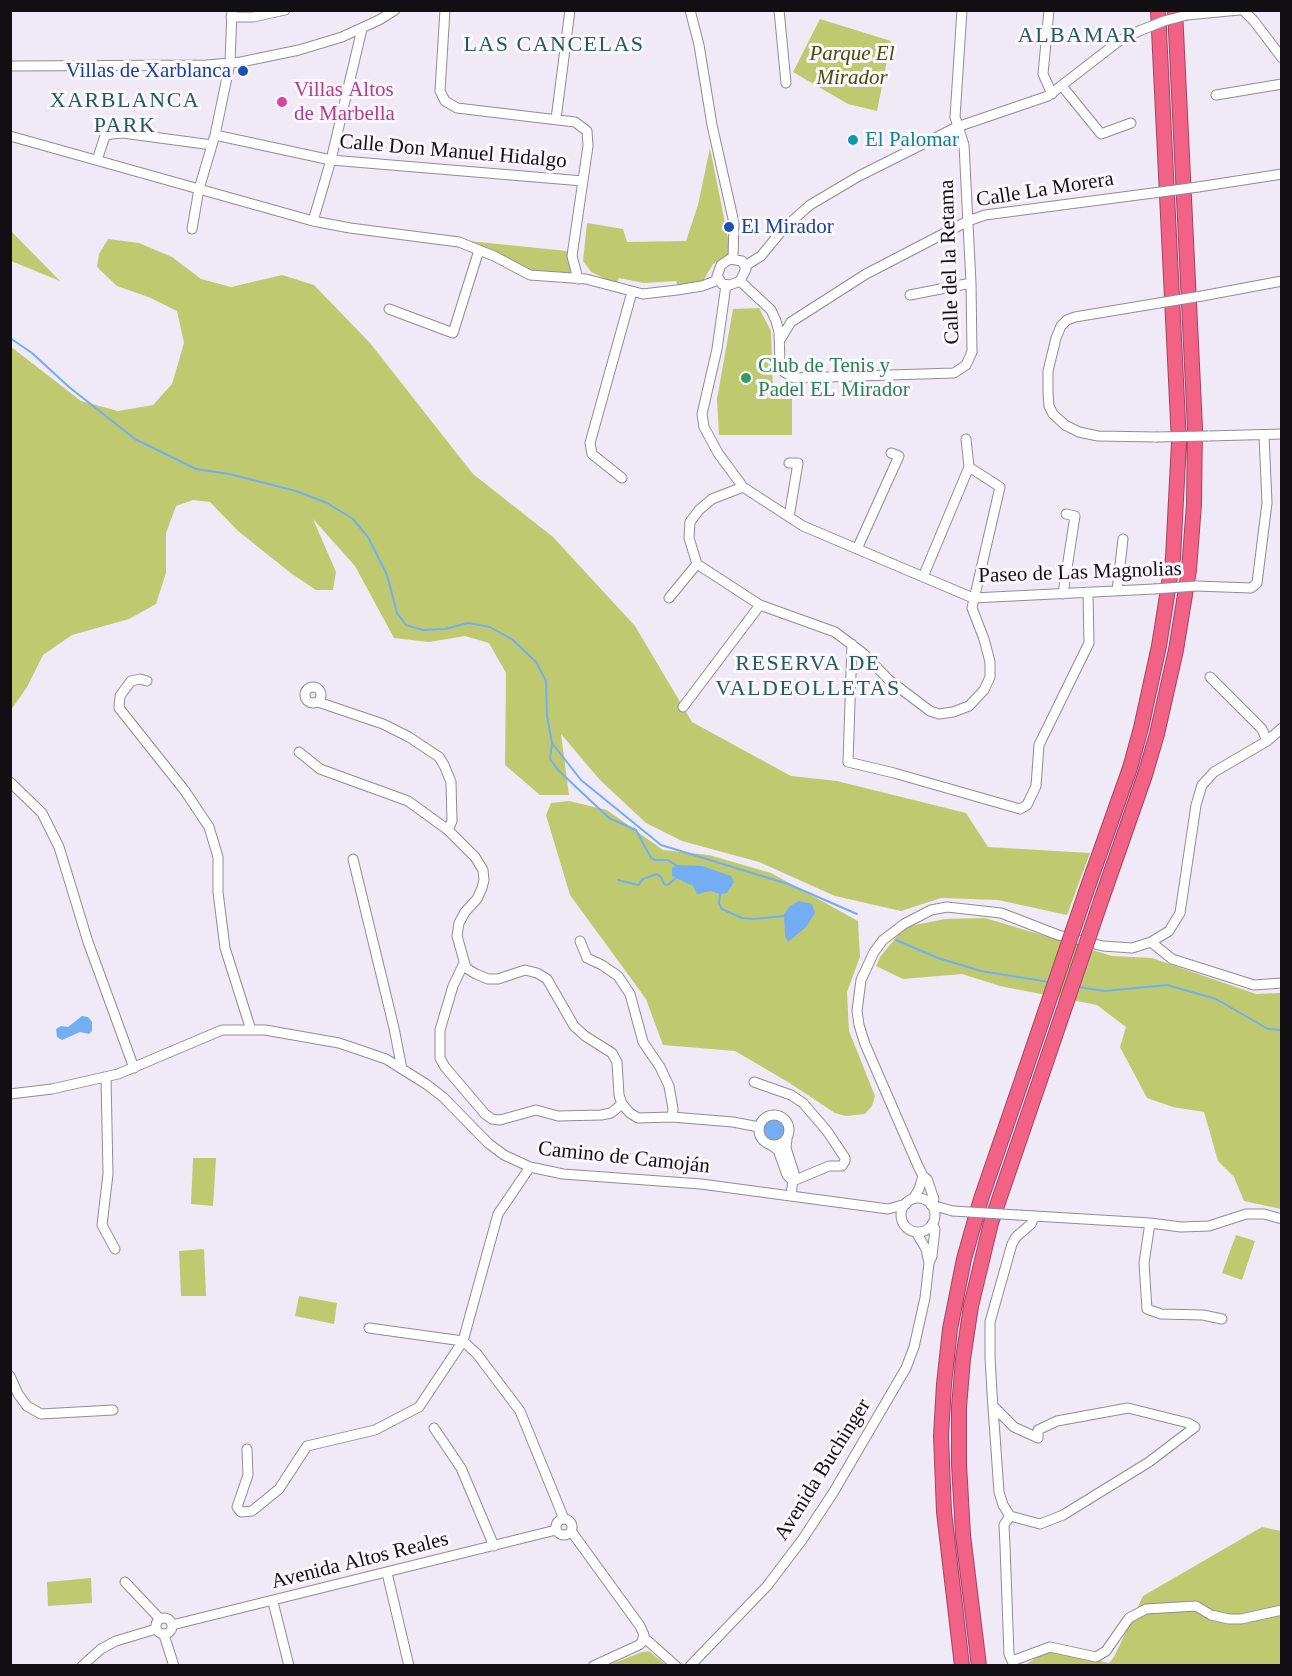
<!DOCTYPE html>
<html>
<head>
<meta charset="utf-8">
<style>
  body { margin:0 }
  #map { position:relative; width:1292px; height:1676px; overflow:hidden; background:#f0e9f6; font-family:"Times New Roman",serif }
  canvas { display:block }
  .frame { position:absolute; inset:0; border:12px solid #110f13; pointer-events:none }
</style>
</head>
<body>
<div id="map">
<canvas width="1292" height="1676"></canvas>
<div class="frame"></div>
</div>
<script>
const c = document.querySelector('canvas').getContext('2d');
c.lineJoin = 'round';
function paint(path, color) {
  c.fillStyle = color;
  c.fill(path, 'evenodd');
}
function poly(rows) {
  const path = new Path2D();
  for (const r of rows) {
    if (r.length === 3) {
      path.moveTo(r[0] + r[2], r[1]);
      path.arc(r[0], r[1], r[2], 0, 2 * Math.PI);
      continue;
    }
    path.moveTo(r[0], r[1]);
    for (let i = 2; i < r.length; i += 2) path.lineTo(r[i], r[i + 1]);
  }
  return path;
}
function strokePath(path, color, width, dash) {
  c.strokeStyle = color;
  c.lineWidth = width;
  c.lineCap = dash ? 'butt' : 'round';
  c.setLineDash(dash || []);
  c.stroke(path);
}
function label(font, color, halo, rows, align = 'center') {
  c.font = font + ' "Times New Roman",serif';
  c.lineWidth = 6;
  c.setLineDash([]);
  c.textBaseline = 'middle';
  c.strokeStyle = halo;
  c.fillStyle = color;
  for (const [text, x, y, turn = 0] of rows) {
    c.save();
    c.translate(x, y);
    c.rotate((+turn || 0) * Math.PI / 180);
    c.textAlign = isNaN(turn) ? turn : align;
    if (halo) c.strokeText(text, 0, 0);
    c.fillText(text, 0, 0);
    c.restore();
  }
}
const green = poly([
  [820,19,891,41,877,111,848,104,793,72],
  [710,148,728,238,733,237,729,256,713,264,703,281,678,287,676,281,644,283,619,278,616,284,591,272,583,261,587,223,623,229,627,242,686,241,698,205],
  [11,231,60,281,11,261],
  [108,239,139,243,172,257,201,279,231,287,282,275,314,285,370,343,473,474,553,537,635,626,692,722,791,776,837,781,966,813,988,847,1090,853,1067,915,998,900,941,898,901,911,835,896,759,862,682,841,646,823,600,780,561,734,569,795,540,795,505,765,506,673,489,643,465,636,429,642,394,638,355,566,313,519,336,572,333,590,316,590,292,574,238,531,210,502,193,500,176,506,166,533,166,573,156,604,129,619,72,635,43,655,27,687,11,710,10,346,81,401,118,411,153,405,172,384,184,343,177,311,151,298,117,286,97,267,99,254],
  [469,241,567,251,571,275,529,270,510,259],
  [759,308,771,331,773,389,792,390,792,435,719,435,717,399,733,309],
  [569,801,607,810,663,850,709,855,771,873,858,921,860,957,847,992,849,1031,875,1096,872,1106,865,1114,846,1116,835,1113,788,1082,735,1051,663,1045,646,999,570,895,546,815,551,803],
  [985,918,1112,956,1152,958,1256,994,1281,993,1281,1209,1244,1201,1234,1177,1218,1161,1204,1112,1173,1107,1147,1098,1120,1047,1126,1027,1097,1005,1000,986,962,974,903,979,876,966,880,957,898,935,910,926,945,919],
  [193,1158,216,1158,213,1206,191,1204],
  [1236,1235,1255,1241,1242,1280,1222,1273],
  [204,1249,206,1296,181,1296,179,1251],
  [299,1296,337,1303,334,1324,295,1316],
  [1262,1527,1281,1531,1281,1665,1024,1666,1037,1657,1052,1650,1109,1663,1114,1657,1143,1596],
  [91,1578,92,1603,48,1606,47,1582],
  [649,1651,666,1665,609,1665,642,1652]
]);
const water = poly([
  [678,865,702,866,731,876,734,882,727,893,720,894,711,891,697,894,693,886,672,876,672,868],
  [799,901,812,904,815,913,806,927,788,942,785,936,784,914,790,906],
  [82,1016,88,1017,92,1022,92,1031,89,1034,80,1032,62,1040,57,1037,56,1029,61,1026,68,1027],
  [775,1130,11]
]);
const stream = poly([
  [10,338,32,353,69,387,135,439,196,469,229,474,296,491,327,503,353,519,368,537,387,575,397,613,406,625,423,630,445,629,468,623,490,627,513,640,536,662,546,681,547,716,552,743,581,780,661,845,788,884,857,914],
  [552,743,550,759,558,770,609,818,636,830,651,858,655,860,668,860,679,867],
  [618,880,638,885,643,879,657,874,661,877,664,884,668,885,676,878],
  [720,894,719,904,722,909,742,918,753,919,785,916],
  [896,940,938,958,981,971,1049,982],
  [1078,987,1105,991,1167,985,1216,999,1268,1029,1282,1030]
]);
const minor = poly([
  [445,10,440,91,445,101,457,108,575,122,587,131,588,146,572,256,578,279],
  [690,10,699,45,712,125,734,223,733,259],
  [779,10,786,83],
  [1049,10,1043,74,1052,94],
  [1243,10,1254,21,1282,58],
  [1187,15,1239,10],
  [231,17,253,17,285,10],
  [10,66,207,65,241,62,299,50,342,37,379,20,395,10],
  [1062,86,1101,134,1131,123],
  [1216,95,1282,84],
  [556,119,570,10],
  [215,135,331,160,583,181],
  [10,136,313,221,350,228,459,242,494,256,530,275,586,279,643,294,677,290,702,286,718,280],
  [97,160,105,136,111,134,123,133,212,145],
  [1198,187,1282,174],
  [313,221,331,160,362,29],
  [192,229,199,189,215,135,230,63,232,10],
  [730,259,742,261,746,269,740,281,730,285,722,284,717,276,721,265,730,259],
  [745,266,761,256,784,228,810,205,859,176,957,127,1048,96,1119,41,1139,31],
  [740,281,771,310,776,321,779,332,780,364,784,372,794,378,954,373,966,365,972,352,971,283,964,145,955,117,962,10],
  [726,285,717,349,702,414,704,427,718,453,743,487,803,526,973,598,1154,589],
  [910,295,971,283],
  [1202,296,1282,281],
  [389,309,453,333,479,250],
  [780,340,791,322,866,274,968,221,985,215,1153,193],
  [1208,436,1282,434],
  [1156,437,1098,436,1079,432,1065,425,1053,414,1049,406,1048,392,1048,371,1056,338,1061,326,1067,320,1075,317,1159,303],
  [789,463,798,463,789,517],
  [622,478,592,454,590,443,632,292],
  [743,487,712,499,699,510,690,522,689,538,697,564,760,605,835,632,864,654,889,680,930,711,939,714,953,712,969,706,984,690,990,677,990,662,984,639,972,608,1000,487,969,467,966,439],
  [857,549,899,456,891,453],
  [923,577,969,467],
  [1196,586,1251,588,1257,583,1267,503,1264,435],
  [1117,591,1123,539],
  [1063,594,1075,516,1066,514],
  [669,598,697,564],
  [852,644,848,762,894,773,1020,809,1027,805,1036,786,1039,745,1089,643,1088,592],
  [1210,677,1262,729,1267,741],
  [147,681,140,679,131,681,120,696,119,708,185,791,209,827,218,857,218,892,225,948,251,1030],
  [313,695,8],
  [318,702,383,724,409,737,439,757,444,765,451,782,452,821,448,830],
  [683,707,760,605],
  [299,752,320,769,408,801,448,830,475,857,483,870,484,880,482,888,477,899,465,912,459,923,457,936,466,968,476,974,488,979,498,979,525,970,537,973,547,979,574,1026,585,1036,612,1053,617,1062,619,1095,622,1104,630,1113,638,1118,672,1117,733,1122,759,1127],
  [10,782,42,813,59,847,88,942,134,1068],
  [353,859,394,1028,402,1069],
  [580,941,587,958,602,965,618,976,630,994,643,1042,660,1067,669,1086,673,1109,672,1117],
  [1151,942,1172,959,1254,985,1282,983],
  [464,963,453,986,440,1030,440,1058,445,1067,485,1114,492,1119,500,1120,536,1110,558,1116,601,1115,611,1113,622,1104],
  [106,1077,108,1174,102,1225,115,1249],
  [754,1082,791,1095,803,1103,827,1131,845,1158,845,1161,842,1166,829,1166,793,1181],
  [10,1094,52,1089,118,1074,222,1030,265,1030,339,1043,386,1059,426,1084,443,1097,488,1143,504,1155,530,1167,563,1174,701,1184,888,1209,906,1204],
  [774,1130,15],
  [787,1139,786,1148,794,1173,791,1195],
  [771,1145,778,1150,787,1175,793,1181],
  [918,1215,17],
  [913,1199,919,1189,923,1176],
  [931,1204,934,1199,927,1179,923,1176,918,1166,865,1044,859,1025,857,1011,861,980,874,952,883,940,904,924,931,910,947,907,1001,913,1058,935,1103,946,1132,948,1151,942,1169,931,1180,913,1196,805,1202,785,1214,772,1267,741,1282,728],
  [931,1205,953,1211],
  [1018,1215,1150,1223,1181,1227,1209,1226,1246,1214,1264,1214,1282,1219],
  [1150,1223,1144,1263,1147,1309,1161,1314,1203,1315,1222,1319],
  [916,1232,926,1249,929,1263],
  [369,1328,463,1341,477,1354,520,1411,564,1519],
  [10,1376,18,1394,27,1406,41,1414,113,1410],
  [993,1406,1014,1427,1038,1438,1038,1430,1057,1421,1128,1408,1188,1423,1195,1427,1149,1462,1063,1515,1040,1524,1010,1516,1003,1505,999,1492,992,1393,990,1357,990,1322,1012,1244,1016,1237,1031,1224,1035,1216],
  [434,1428,461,1468,494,1546],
  [247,1449,248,1475,237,1507,241,1512,252,1511,279,1489,307,1446,375,1430,419,1407,463,1341,498,1214,530,1167],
  [1010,1516,1004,1525,1005,1546,1009,1654,1012,1661,1050,1647,1096,1657,1106,1651,1129,1618,1146,1609,1196,1606,1211,1615,1229,1619,1241,1619,1282,1610],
  [564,1527,8],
  [571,1531,640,1626,644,1635,642,1642,639,1645,593,1666],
  [387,1573,409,1666],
  [125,1582,160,1619],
  [273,1602,289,1666],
  [164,1626,8],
  [172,1625,556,1530],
  [164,1635,174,1666],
  [643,1639,648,1641,676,1666],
  [82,1666,101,1649,116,1641,156,1629],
  [690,1666,767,1586,802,1540,833,1493,906,1368,914,1347,925,1298,929,1263,932,1256,935,1229,932,1224]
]);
const highway = poly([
  [1086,892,1130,768,1141,728,1159,646,1173,558,1179,442,1158,10],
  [1102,898,1145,775,1157,734,1176,650,1189,570,1194,504,1195,428,1175,10],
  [962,1666,944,1512,941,1436,944,1384,950,1329,964,1259,981,1199,1024,1074],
  [979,1666,963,1535,959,1464,959,1407,963,1359,971,1306,991,1223,1040,1080]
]);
const minorBridge = poly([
  [1139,31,1164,21,1187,15],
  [1153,193,1198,187],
  [1159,303,1202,296],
  [1156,437,1208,436],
  [1154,589,1196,586],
  [953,1211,1018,1215]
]);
const highwayBridge = poly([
  [1024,1074,1086,892],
  [1040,1080,1102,898]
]);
const markers = [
  [243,71,6,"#1a4fb4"],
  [282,102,6,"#d1479c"],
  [853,140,6,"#0f9aa8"],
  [729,227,6,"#1a4fb4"],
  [746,378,6,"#2e9e5b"]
];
const parkNames = [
  ["Parque El",852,54],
  ["Mirador",852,78]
];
const transitNames = [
  ["Villas de Xarblanca",231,71],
  ["El Mirador",741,227,"left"]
];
const hotelNames = [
  ["Villas Altos",294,90],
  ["de Marbella",294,114]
];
const cultureNames = [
  ["El Palomar",865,140]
];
const streetNames = [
  ["Calle Don Manuel Hidalgo",453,152,5],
  ["Calle La Morera",1045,190,-9],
  ["Calle del la Retama",950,262,-92],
  ["Paseo de Las Magnolias",1080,573,-2],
  ["Camino de Camoján",624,1158,6],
  ["Avenida Buchinger",823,1470,-58],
  ["Avenida Altos Reales",360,1561,-14]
];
const leisureNames = [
  ["Club de Tenis y",758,366],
  ["Padel EL Mirador",758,390]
];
const neighbourhoodNames = [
  ["ALBAMAR",1078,36],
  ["LAS CANCELAS",554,45],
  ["XARBLANCA",125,101],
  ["PARK",125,126],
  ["RESERVA DE",808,664],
  ["VALDEOLLETAS",808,689]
];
paint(green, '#bfca70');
paint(water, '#73adf3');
strokePath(stream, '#73adf3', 2);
strokePath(minor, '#928b97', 11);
strokePath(highway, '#a3455e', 16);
strokePath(minor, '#fff', 9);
strokePath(highway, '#f26286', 14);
strokePath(minorBridge, '#928b97', 11, []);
strokePath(highwayBridge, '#a3455e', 16, []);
strokePath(minorBridge, '#fff', 9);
strokePath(highwayBridge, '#f26286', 14);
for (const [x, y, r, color] of markers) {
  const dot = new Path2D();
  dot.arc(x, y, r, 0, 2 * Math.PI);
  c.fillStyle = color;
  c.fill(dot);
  strokePath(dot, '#fcf7ff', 2);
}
label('italic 21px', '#484e04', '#fcf7ff', parkNames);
label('21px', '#164399', '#fcf7ff', transitNames, 'right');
label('21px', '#b23c85', '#fcf7ff', hotelNames, 'left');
label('21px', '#0d838f', '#fcf7ff', cultureNames, 'left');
label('21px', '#110f13', '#fcf7ff', streetNames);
label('21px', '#27864d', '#fcf7ff', leisureNames, 'left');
c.letterSpacing = '1.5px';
label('22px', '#235d58', '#fcf7ff', neighbourhoodNames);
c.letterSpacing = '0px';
</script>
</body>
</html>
